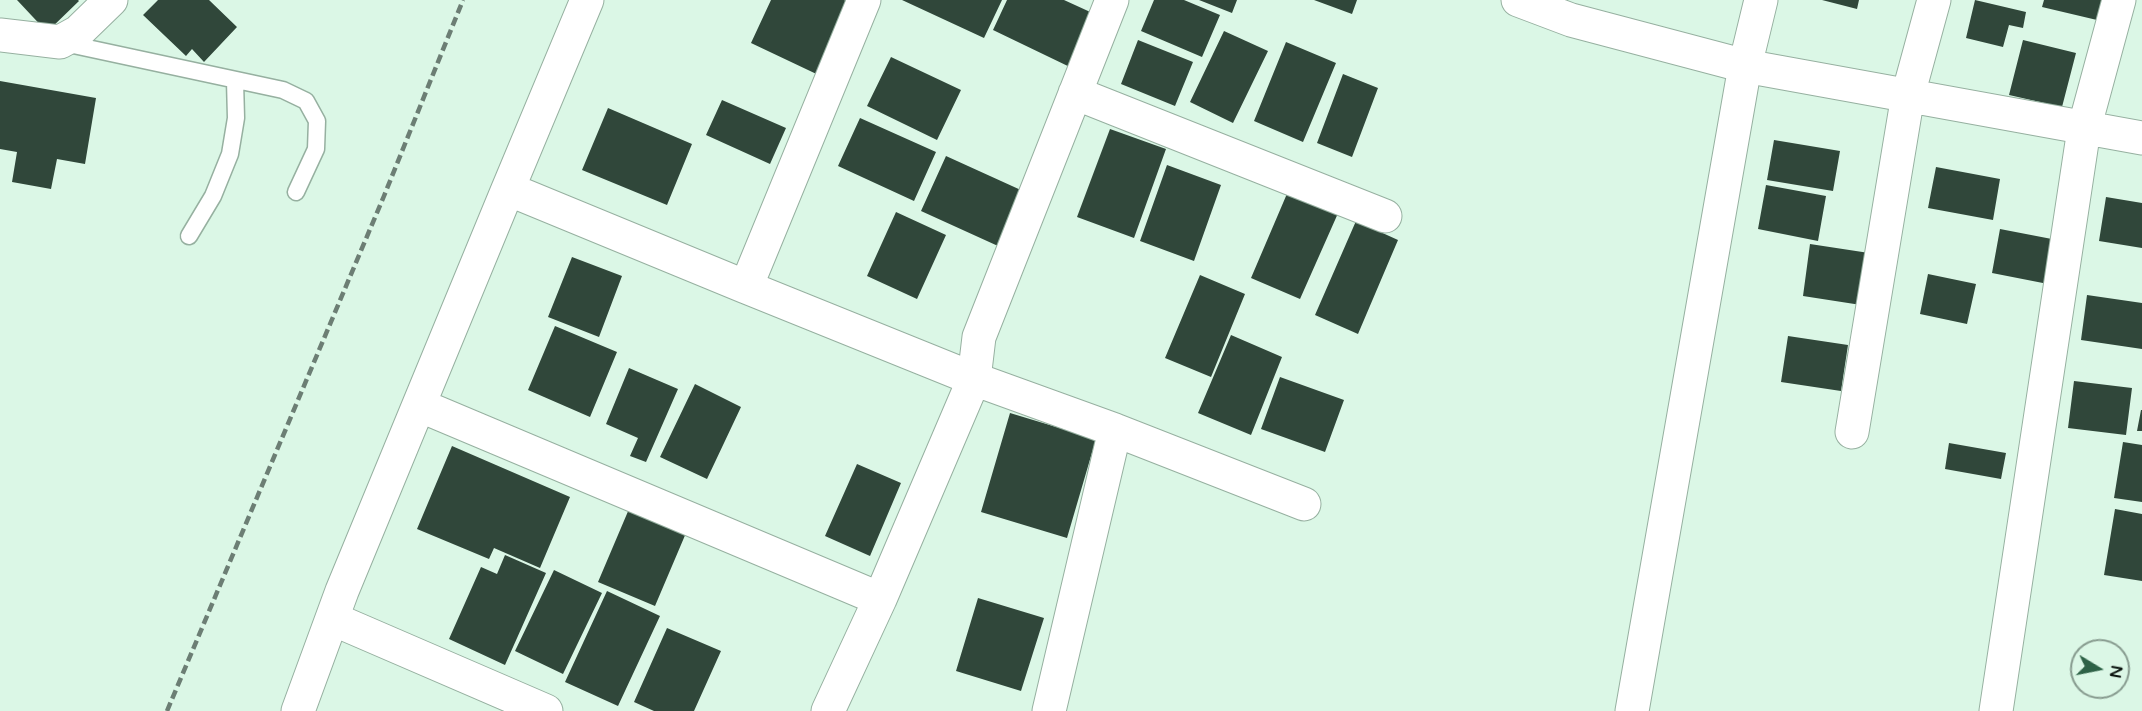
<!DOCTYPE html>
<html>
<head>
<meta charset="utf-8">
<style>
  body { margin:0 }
  #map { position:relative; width:2142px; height:711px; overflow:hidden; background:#dbf7e6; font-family:"Varela Round",sans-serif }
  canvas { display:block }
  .north { position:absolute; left:2070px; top:639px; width:60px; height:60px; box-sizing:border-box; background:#dbf7e6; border:2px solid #889c90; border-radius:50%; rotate:100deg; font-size:16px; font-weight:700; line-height:24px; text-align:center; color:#0b140f }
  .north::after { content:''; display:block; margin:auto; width:21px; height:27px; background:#2e6247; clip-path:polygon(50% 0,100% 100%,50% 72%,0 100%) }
</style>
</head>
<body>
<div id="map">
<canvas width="2142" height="711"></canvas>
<div class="north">N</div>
</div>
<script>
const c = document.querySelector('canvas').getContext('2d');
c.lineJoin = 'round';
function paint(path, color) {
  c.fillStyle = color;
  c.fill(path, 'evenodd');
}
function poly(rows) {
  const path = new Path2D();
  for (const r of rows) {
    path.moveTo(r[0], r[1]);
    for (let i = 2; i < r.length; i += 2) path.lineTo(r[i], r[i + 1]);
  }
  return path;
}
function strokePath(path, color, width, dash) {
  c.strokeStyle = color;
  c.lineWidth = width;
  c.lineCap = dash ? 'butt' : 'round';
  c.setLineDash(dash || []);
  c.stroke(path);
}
const building = poly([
  [17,0,78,0,79,1,47,32],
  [158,0,209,0,237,27,204,62,192,49,186,56,143,15],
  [771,0,844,0,860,8,827,79,751,43],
  [902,0,1002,0,984,38],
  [1007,0,1064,0,1099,16,1074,69,993,30],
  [1154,0,1184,0,1220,15,1202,57,1141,31],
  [1199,0,1237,0,1232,13],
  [1314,0,1357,0,1352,14],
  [1822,0,1859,0,1857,9],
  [1975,0,2026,12,2023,28,2009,25,2003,47,1966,38],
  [2044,0,2102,0,2097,20,2042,7],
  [1224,31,1268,51,1233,123,1190,102],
  [1138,40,1193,62,1175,106,1121,84],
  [2023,40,2076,53,2062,107,2009,95],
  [1286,42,1336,63,1303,142,1254,121],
  [891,57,961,90,937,140,867,106],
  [1343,74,1378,88,1352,157,1317,143],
  [0,81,96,98,85,164,57,159,51,189,12,182,17,152,0,149],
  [722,100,786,128,770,164,706,135],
  [608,108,692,144,667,205,582,170],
  [860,118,936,152,914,201,838,166],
  [1110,129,1166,149,1134,238,1077,217],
  [1774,140,1840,151,1833,191,1767,180],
  [946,156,1023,191,998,246,921,211],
  [1167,165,1221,185,1194,261,1140,241],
  [1936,167,2000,179,1993,220,1928,208],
  [1766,185,1826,196,1818,241,1758,229],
  [1289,189,1339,211,1300,299,1251,278],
  [2106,197,2142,203,2142,248,2099,241],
  [896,212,946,235,917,299,867,276],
  [1356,221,1398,240,1358,334,1315,315],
  [2000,229,2057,240,2048,284,1992,273],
  [1810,244,1869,253,1861,305,1803,296],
  [572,257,622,276,599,337,548,317],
  [1928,274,1976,284,1967,324,1920,314],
  [1200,275,1245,294,1211,377,1165,358],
  [2087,295,2142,303,2142,349,2081,340],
  [555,326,617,352,590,417,528,390],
  [1231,335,1282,357,1251,435,1198,413],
  [1788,336,1848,345,1841,391,1781,382],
  [629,368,678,389,646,462,630,456,638,438,606,424],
  [1280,377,1344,400,1325,452,1261,429],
  [2074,381,2132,388,2126,435,2068,428],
  [695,384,741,407,707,479,660,457],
  [2141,410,2142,410,2142,431,2137,431],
  [1010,413,1096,439,1067,538,981,512],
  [2123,442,2142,445,2142,502,2114,498],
  [1949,443,2006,453,2001,479,1945,469],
  [452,446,570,497,540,568,494,548,489,559,417,529],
  [857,464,901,483,870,556,825,536],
  [629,509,686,533,655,606,598,582],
  [2115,509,2142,514,2142,581,2104,575],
  [505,555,546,573,505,665,449,639,481,567,497,574],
  [554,570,602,593,563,674,515,651],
  [607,591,660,616,618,706,565,682],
  [978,598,1044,618,1021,691,956,671],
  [667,628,721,651,694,711,654,711,634,702]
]);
const lane = poly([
  [64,43,283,90,306,101,317,121,316,149,296,192],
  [189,236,213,196,230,154,236,118,235,81]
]);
const street = poly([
  [587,0,508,189,746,287,864,0],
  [1518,0,1571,20,1745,66,2142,138],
  [0,35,60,42,78,32,111,0],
  [1075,93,1385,216],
  [746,287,974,379,1115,430,1304,504],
  [419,405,880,599],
  [1852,432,1908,95,1934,0],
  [333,619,546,711],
  [298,711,342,591,508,189],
  [828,711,880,599,974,379,979,337,1112,0],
  [1049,711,1115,430],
  [1632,711,1745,66,1761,0],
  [1996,711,2084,129,2119,0]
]);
const rail = poly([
  [167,711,384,196,463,0]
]);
paint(building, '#30473a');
strokePath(lane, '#96b0a0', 19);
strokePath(street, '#96b0a0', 35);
strokePath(lane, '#fff', 16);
strokePath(street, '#fff', 33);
strokePath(rail, '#6c7e74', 4.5, [9, 4.5]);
</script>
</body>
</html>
